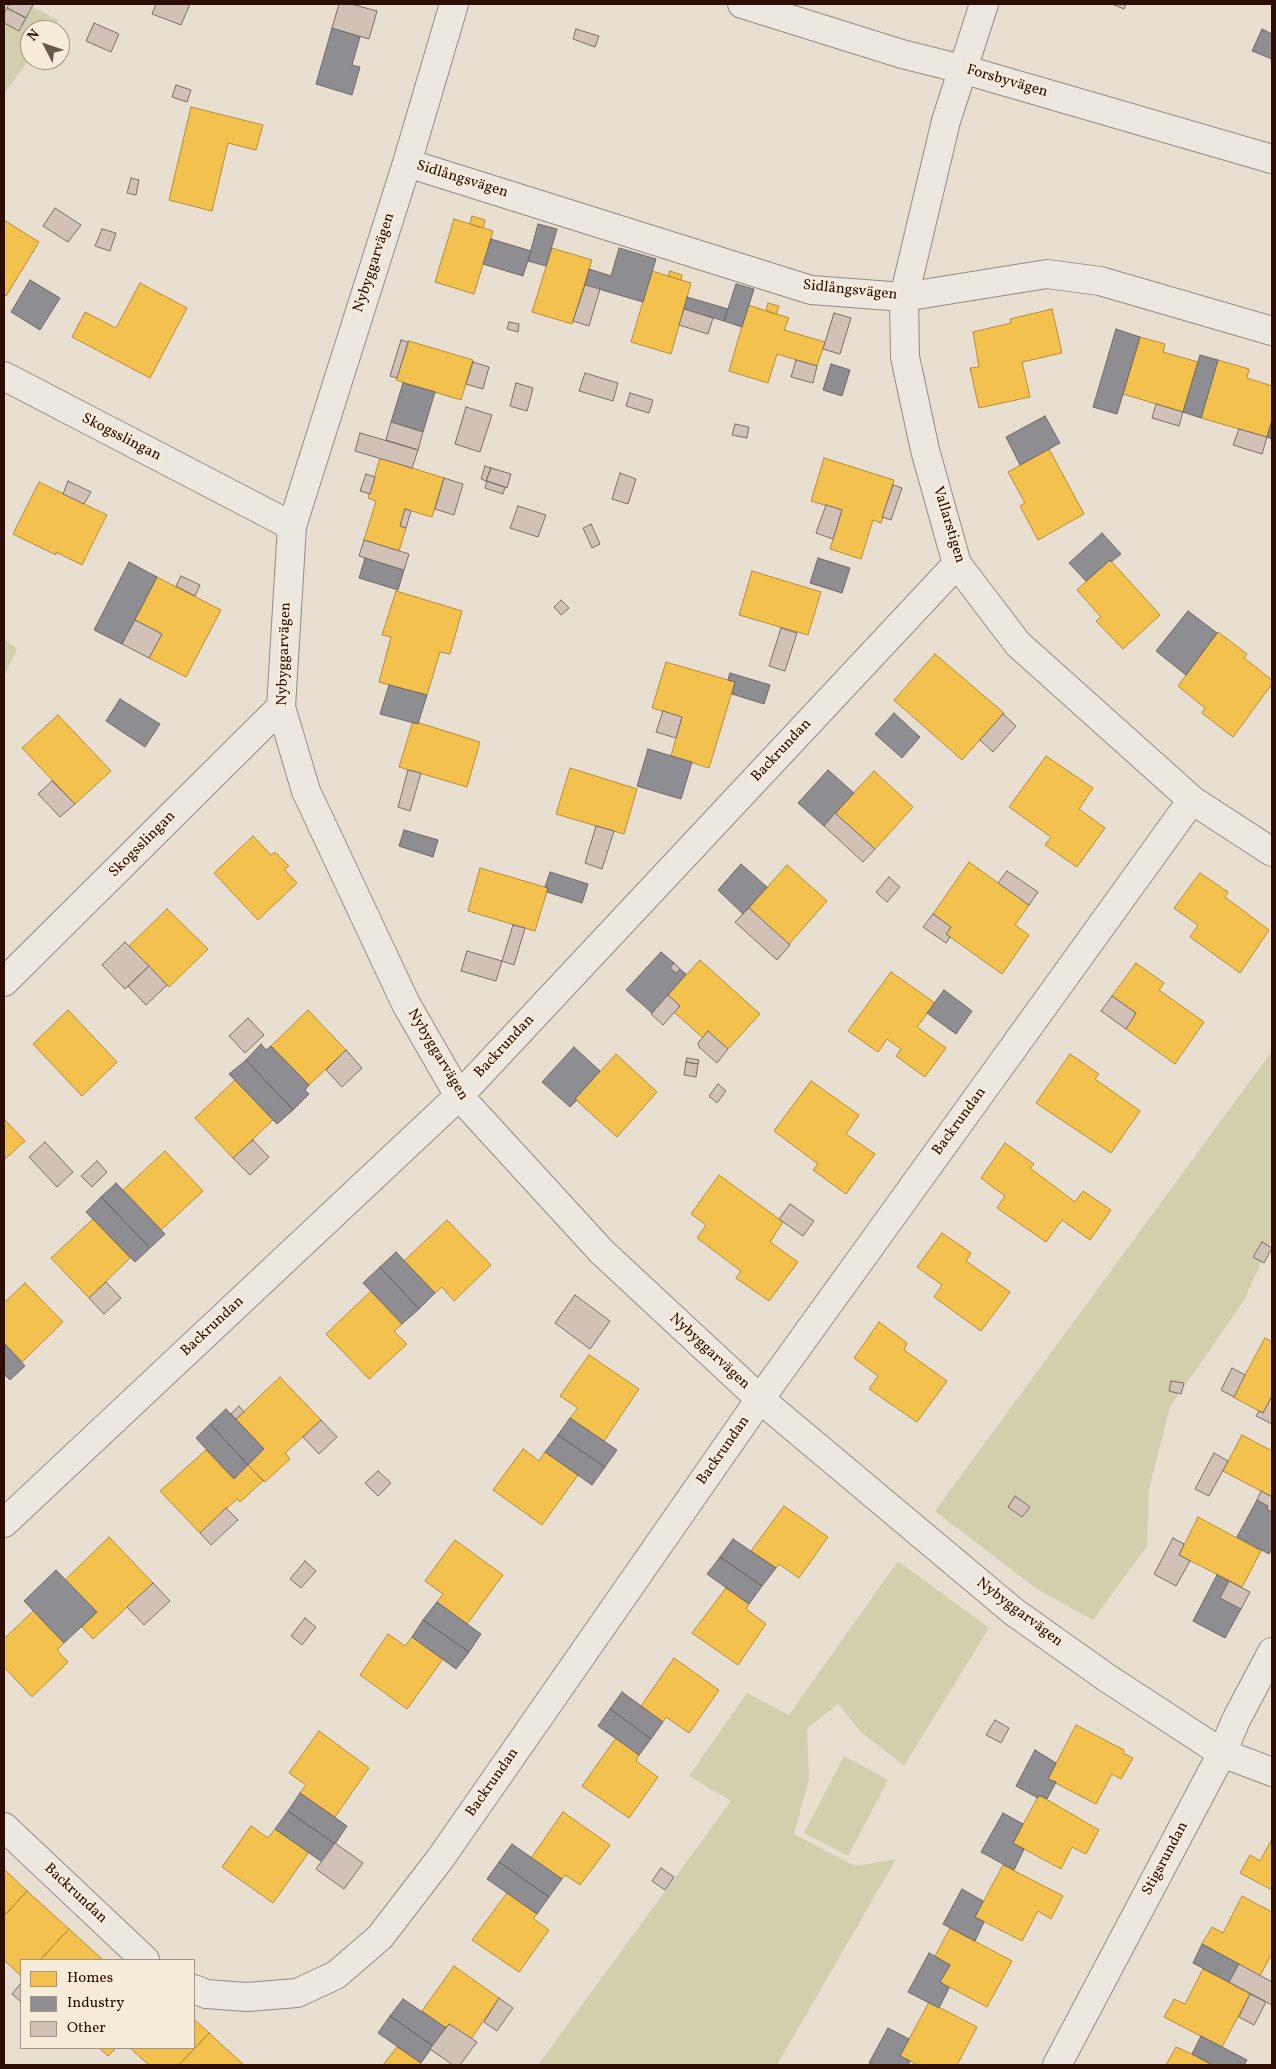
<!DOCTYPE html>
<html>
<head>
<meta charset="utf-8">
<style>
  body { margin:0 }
  #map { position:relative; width:1276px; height:2069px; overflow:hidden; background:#e8dfd0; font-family:Vollkorn,serif }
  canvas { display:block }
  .frame { position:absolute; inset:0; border:5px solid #2d0d03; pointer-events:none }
  .legend { position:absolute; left:20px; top:1959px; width:175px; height:90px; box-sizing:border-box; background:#f7ecd9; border:1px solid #a69383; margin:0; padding:6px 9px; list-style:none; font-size:15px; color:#2d0d03 }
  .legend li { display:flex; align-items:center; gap:10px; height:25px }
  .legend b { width:25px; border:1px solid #a69383 }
  .north { position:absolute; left:20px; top:20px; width:50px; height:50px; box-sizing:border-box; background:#f7ecd9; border:1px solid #a69383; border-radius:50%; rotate:311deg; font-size:14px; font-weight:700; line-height:20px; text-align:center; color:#2d0d03 }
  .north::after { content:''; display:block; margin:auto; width:18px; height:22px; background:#6e564b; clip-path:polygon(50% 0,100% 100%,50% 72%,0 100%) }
</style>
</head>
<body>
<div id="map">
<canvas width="1276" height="2069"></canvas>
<div class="frame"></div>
<ul class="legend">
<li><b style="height:14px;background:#f2c14e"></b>Homes</li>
<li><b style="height:14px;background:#8d8d92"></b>Industry</li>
<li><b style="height:14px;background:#d1c1b6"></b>Other</li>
</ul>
<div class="north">N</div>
</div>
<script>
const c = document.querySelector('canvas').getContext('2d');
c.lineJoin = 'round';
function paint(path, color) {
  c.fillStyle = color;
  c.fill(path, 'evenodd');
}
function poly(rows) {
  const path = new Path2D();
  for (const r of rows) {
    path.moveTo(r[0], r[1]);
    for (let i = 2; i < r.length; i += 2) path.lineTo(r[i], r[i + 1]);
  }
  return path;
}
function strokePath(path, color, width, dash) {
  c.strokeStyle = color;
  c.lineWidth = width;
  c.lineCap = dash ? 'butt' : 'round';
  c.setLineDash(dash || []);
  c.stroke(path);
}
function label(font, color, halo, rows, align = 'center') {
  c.font = font + ' Vollkorn,serif';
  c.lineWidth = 5;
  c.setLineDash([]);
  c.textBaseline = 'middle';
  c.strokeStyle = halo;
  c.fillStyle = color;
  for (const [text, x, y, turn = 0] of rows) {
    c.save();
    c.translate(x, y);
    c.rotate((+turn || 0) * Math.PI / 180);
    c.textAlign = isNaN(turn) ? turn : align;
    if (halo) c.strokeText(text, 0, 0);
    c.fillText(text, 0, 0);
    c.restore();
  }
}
const green = poly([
  [4,4,27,4,58,20,51,30,30,30,30,58,4,94],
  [4,639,17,649,4,676],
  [1272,1051,1272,1239,1243,1302,1170,1407,1149,1489,1147,1546,1093,1620,1034,1587,935,1511],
  [898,1561,989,1628,904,1766,861,1732,838,1704,807,1729,809,1779,794,1834,855,1866,896,1859,777,2065,538,2065,731,1801,689,1776,747,1693,789,1715],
  [844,1756,888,1780,848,1856,804,1833]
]);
const homes = poly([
  [191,107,263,125,256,150,228,143,212,211,169,200,191,107],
  [472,216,485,220,483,228,470,224,472,216],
  [454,219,493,231,474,294,435,282,454,219],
  [4,220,39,242,6,296,4,294,4,220],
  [552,248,592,260,572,324,532,312,552,248],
  [652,271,691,283,671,354,631,342,652,271],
  [670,271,682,275,681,280,668,276,670,271],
  [140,283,187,308,150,378,72,337,85,312,116,328,140,283],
  [768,303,779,306,776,314,766,311,768,303],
  [748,305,789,318,784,330,825,342,817,366,777,354,768,383,729,371,748,305],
  [1052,309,1062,353,1022,362,1030,397,979,408,970,368,979,367,973,332,1011,323,1010,319,1052,309],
  [1140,337,1165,344,1163,352,1198,362,1183,412,1123,394,1140,337],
  [409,341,473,360,461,400,396,380,409,341],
  [1218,360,1249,369,1247,378,1272,386,1272,420,1267,437,1201,418,1218,360],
  [1049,449,1084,514,1038,540,1020,506,1025,503,1008,472,1049,449],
  [380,458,444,478,432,517,405,509,400,526,406,528,399,551,364,540,376,501,368,498,380,458],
  [824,458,894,480,881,523,873,520,861,559,830,549,842,510,811,501,824,458],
  [39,482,107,515,82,565,56,552,56,555,13,534,39,482],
  [1110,560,1160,615,1123,649,1096,621,1101,617,1077,590,1110,560],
  [752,571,821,592,808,635,739,615,752,571],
  [157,577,221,610,186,677,149,658,162,634,135,620,157,577],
  [396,591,462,611,450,654,440,652,427,695,379,682,391,637,382,635,396,591],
  [1218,632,1247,654,1244,658,1272,680,1272,684,1233,737,1202,713,1205,708,1178,686,1218,632],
  [935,654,1004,713,962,760,894,700,935,654],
  [666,662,735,682,709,768,671,756,682,717,652,708,666,662],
  [58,715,111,771,75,804,22,748,58,715],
  [413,721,480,742,467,787,399,767,413,721],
  [1046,756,1093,788,1079,809,1105,828,1077,867,1045,845,1051,837,1009,807,1046,756],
  [570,768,637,789,624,834,556,814,570,768],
  [874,771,913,807,875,849,835,813,874,771],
  [253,836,271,855,275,852,289,866,284,869,297,883,258,920,214,873,253,836],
  [969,862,1029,905,1015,925,1029,935,1002,974,946,934,951,927,933,914,969,862],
  [787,865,827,901,789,944,749,908,787,865],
  [480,868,548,888,535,931,468,911,480,868],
  [1200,873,1228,892,1225,897,1269,930,1240,973,1190,937,1198,925,1174,908,1200,873],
  [167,909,208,949,169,987,129,946,167,909],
  [700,960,760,1014,728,1049,708,1031,703,1038,674,1012,680,1006,668,995,700,960],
  [1136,963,1164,983,1159,990,1204,1022,1175,1064,1126,1029,1136,1013,1112,996,1136,963],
  [891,972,935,1003,917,1027,946,1048,925,1077,896,1056,901,1049,887,1039,878,1052,848,1031,891,972],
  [68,1010,117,1062,82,1096,33,1044,68,1010],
  [308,1010,346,1050,309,1085,271,1046,308,1010],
  [616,1054,657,1092,617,1137,575,1099,616,1054],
  [1070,1054,1099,1074,1095,1079,1140,1111,1111,1153,1036,1103,1070,1054],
  [235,1080,273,1120,233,1158,195,1118,235,1080],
  [811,1081,859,1115,846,1134,875,1154,846,1194,813,1170,818,1164,774,1131,811,1081],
  [4,1119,25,1141,4,1160,4,1119],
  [1005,1143,1034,1164,1030,1168,1075,1202,1083,1191,1111,1210,1090,1240,1062,1220,1046,1242,997,1208,1005,1196,981,1178,1005,1143],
  [165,1151,203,1191,161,1230,123,1190,165,1151],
  [719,1175,783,1222,770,1242,798,1262,769,1301,736,1278,741,1271,697,1238,706,1225,691,1214,719,1175],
  [93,1219,130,1258,89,1298,51,1258,93,1219],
  [447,1220,491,1265,454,1301,442,1287,435,1293,404,1261,447,1220],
  [942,1233,971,1253,966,1261,1010,1292,981,1331,934,1297,942,1285,917,1267,942,1233],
  [25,1283,63,1322,22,1362,4,1343,4,1303,25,1283],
  [371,1291,402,1324,394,1331,407,1344,369,1379,326,1334,371,1291],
  [879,1322,907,1343,904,1350,947,1381,917,1422,869,1389,878,1376,854,1358,879,1322],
  [1265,1338,1272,1342,1272,1396,1263,1413,1233,1397,1265,1338],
  [589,1355,639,1389,604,1441,570,1418,578,1408,560,1396,589,1355],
  [280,1377,321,1420,285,1453,290,1459,265,1482,248,1465,264,1449,236,1419,280,1377],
  [1242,1435,1272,1451,1272,1497,1223,1471,1242,1435],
  [523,1449,539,1461,545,1452,578,1475,542,1525,493,1490,523,1449],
  [206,1450,234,1479,248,1465,263,1481,240,1502,237,1499,200,1533,160,1491,206,1450],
  [784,1506,828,1537,799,1578,779,1564,776,1568,751,1551,784,1506],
  [1198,1517,1261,1551,1242,1587,1179,1555,1198,1517],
  [109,1537,153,1583,93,1639,82,1627,97,1612,65,1580,109,1537],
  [455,1540,503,1575,467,1624,437,1602,443,1594,425,1581,455,1540],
  [726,1588,749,1604,746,1609,766,1624,738,1665,692,1633,726,1588],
  [33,1611,64,1643,57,1650,68,1662,32,1697,4,1667,4,1639,33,1611],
  [388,1634,405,1646,412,1637,443,1659,407,1709,360,1675,388,1634],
  [674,1658,719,1690,689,1733,666,1717,663,1722,641,1706,674,1658],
  [1076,1725,1124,1750,1123,1753,1133,1758,1121,1779,1112,1774,1096,1804,1048,1779,1076,1725],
  [319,1731,369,1768,335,1817,300,1793,306,1785,289,1773,319,1731],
  [616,1738,639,1755,636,1761,658,1777,629,1818,582,1786,616,1738],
  [1039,1795,1099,1830,1086,1854,1072,1847,1061,1869,1013,1843,1039,1795],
  [563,1812,610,1845,580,1885,565,1875,562,1879,531,1858,563,1812],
  [251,1826,268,1838,275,1829,309,1852,273,1903,222,1867,251,1826],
  [1272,1839,1272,1890,1240,1873,1250,1855,1260,1861,1272,1839],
  [1003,1865,1063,1896,1051,1919,1038,1911,1022,1941,975,1917,1003,1865],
  [4,1869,27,1891,4,1916,4,1869],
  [27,1891,69,1929,40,1960,21,1960,21,1976,4,1960,4,1916,27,1891],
  [507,1893,537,1914,533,1918,549,1930,519,1972,472,1940,507,1893],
  [1242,1896,1272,1912,1272,1953,1260,1976,1202,1944,1212,1927,1223,1933,1242,1896],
  [950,1928,1012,1961,987,2007,940,1982,950,1965,935,1956,950,1928],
  [69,1929,103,1960,40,1960,69,1929],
  [454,1966,499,1998,471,2039,449,2024,446,2028,422,2011,454,1966],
  [1203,1969,1250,1994,1222,2047,1164,2017,1174,1999,1185,2004,1203,1969],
  [929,2002,977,2027,957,2065,918,2065,900,2056,929,2002],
  [194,2019,209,2033,179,2065,149,2065,130,2048,194,2048,194,2019],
  [209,2033,244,2065,179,2065,209,2033],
  [397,2047,421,2063,419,2065,383,2065,397,2047],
  [1176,2047,1192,2054,1212,2065,1166,2065,1176,2047],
  [99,2048,116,2048,108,2056,99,2048]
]);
const industry = poly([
  [332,28,360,37,352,65,360,67,352,95,316,84,332,28],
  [1262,29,1272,34,1272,59,1252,51,1262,29],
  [538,224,557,229,546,266,528,261,538,224],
  [491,239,531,251,523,276,483,264,491,239],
  [619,248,656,259,643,302,585,285,589,269,611,276,619,248],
  [30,280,60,298,40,330,11,312,30,280],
  [736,284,754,289,742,327,724,321,736,284],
  [687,297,728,309,724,321,684,309,687,297],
  [1116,329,1140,337,1117,414,1093,407,1116,329],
  [1200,355,1218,360,1201,418,1183,412,1200,355],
  [831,364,850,370,842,396,823,390,831,364],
  [403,383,435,392,423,432,391,422,403,383],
  [1045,416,1060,443,1020,465,1006,437,1045,416],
  [1272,420,1272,439,1267,437,1272,420],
  [1102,533,1121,554,1111,562,1110,560,1086,581,1069,563,1102,533],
  [365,558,404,570,398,590,359,578,365,558],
  [818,558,850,568,842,593,810,583,818,558],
  [129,562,157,577,122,644,94,630,129,562],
  [1188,611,1217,633,1186,675,1156,651,1188,611],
  [730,673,770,685,764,704,732,694,735,682,728,680,730,673],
  [389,685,427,695,418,724,380,714,389,685],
  [120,699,160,724,145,747,106,721,120,699],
  [894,713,920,737,902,758,875,734,894,713],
  [648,749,692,762,681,799,637,786,648,749],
  [828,770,854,793,824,826,798,803,828,770],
  [404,830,438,840,433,857,399,846,404,830],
  [741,864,767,887,743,914,718,890,741,864],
  [550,872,588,884,582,903,547,892,548,888,545,887,550,872],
  [661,952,674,963,670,968,676,973,680,969,686,974,652,1013,626,990,661,952],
  [944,990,972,1011,956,1034,927,1013,944,990],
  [261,1044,266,1050,271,1046,309,1085,305,1090,309,1094,293,1110,246,1060,261,1044],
  [574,1047,600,1071,575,1099,577,1100,570,1107,542,1082,574,1047],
  [246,1060,293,1110,277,1124,229,1074,246,1060],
  [116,1183,165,1234,150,1248,101,1197,116,1183],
  [101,1197,150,1248,135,1262,86,1212,101,1197],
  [396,1252,435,1293,419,1309,380,1267,396,1252],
  [380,1267,419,1309,402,1324,363,1283,380,1267],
  [4,1343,25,1366,10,1380,4,1374,4,1343],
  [226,1409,264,1449,248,1465,210,1424,226,1409],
  [570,1418,617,1450,605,1467,558,1435,570,1418],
  [210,1424,248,1465,234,1479,196,1438,210,1424],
  [558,1435,605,1467,592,1485,545,1452,558,1435],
  [1257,1500,1268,1506,1267,1509,1272,1512,1272,1548,1269,1554,1237,1537,1257,1500],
  [733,1539,776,1568,762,1586,720,1557,733,1539],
  [720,1557,762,1586,749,1604,707,1574,720,1557],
  [56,1570,97,1612,64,1643,24,1601,56,1570],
  [1217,1575,1229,1581,1220,1598,1241,1609,1225,1638,1193,1621,1217,1575],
  [437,1602,481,1634,469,1652,423,1620,437,1602],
  [423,1620,469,1652,456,1669,412,1637,423,1620],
  [622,1692,663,1722,651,1739,610,1709,622,1692],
  [610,1709,651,1739,639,1755,598,1726,610,1709],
  [1035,1750,1056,1763,1048,1779,1056,1782,1047,1799,1039,1795,1038,1798,1016,1786,1035,1750],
  [300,1793,347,1826,335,1844,288,1811,300,1793],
  [288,1811,335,1844,322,1862,275,1829,288,1811],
  [1003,1813,1023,1824,1013,1843,1024,1849,1014,1870,981,1852,1003,1813],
  [512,1844,562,1879,549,1897,499,1862,512,1844],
  [499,1862,549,1897,537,1914,487,1879,499,1862],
  [962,1889,983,1901,975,1917,984,1922,975,1941,943,1924,962,1889],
  [1202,1944,1239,1964,1229,1982,1193,1963,1202,1944],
  [929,1953,950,1965,940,1982,949,1988,939,2008,908,1992,929,1953],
  [403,1999,446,2028,433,2046,390,2016,403,1999],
  [390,2016,433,2046,421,2063,378,2033,390,2016],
  [888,2028,909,2039,900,2056,910,2061,908,2065,874,2065,869,2063,888,2028],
  [1201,2036,1247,2060,1244,2065,1212,2065,1192,2054,1201,2036]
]);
const building = poly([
  [9,4,31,4,33,5,26,18,7,8,9,4],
  [156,4,190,4,181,25,152,14,156,4],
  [339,4,351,4,377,11,369,39,332,28,339,4],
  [1112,4,1126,4,1124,9,1112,4],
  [7,8,26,18,19,31,4,23,4,14,7,8],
  [94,23,119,34,111,52,86,41,94,23],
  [576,29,599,36,595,47,573,39,576,29],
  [176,85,191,90,187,102,172,97,176,85],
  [131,178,139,180,136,195,127,193,131,178],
  [55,208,81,225,68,242,43,226,55,208],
  [102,229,116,233,110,251,95,246,102,229],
  [585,285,600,289,589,326,573,321,585,285],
  [684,309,713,318,708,334,679,325,684,309],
  [834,313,851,318,840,354,823,349,834,313],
  [509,322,519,324,518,332,507,329,509,322],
  [401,340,408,342,397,378,390,376,401,340],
  [796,360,817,366,813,383,791,377,796,360],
  [473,362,489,367,483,389,466,384,473,362],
  [585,373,618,383,613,401,579,391,585,373],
  [516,383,533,388,527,411,510,406,516,383],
  [630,393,653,400,649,413,626,406,630,393],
  [1156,404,1183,412,1179,426,1152,418,1156,404],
  [466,407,492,415,480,452,455,444,466,407],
  [391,422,423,432,418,450,386,440,391,422],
  [735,424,749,427,747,438,732,435,735,424],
  [1239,429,1267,437,1262,454,1233,445,1239,429],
  [360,433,418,450,412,468,355,451,360,433],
  [485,466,491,468,486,481,481,479,485,466],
  [491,468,511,474,507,488,486,481,491,468],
  [620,473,636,479,628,504,612,499,620,473],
  [366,474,375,477,370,494,360,491,366,474],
  [444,478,463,484,454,515,435,509,444,478],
  [68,481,91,492,84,504,63,494,68,481],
  [487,481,505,487,503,494,485,488,487,481],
  [893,485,902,488,891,520,882,517,893,485],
  [826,505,842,510,833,539,816,533,826,505],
  [518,506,546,515,538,537,510,528,518,506],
  [405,509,411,511,406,528,400,526,405,509],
  [591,524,600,544,592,548,583,528,591,524],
  [364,540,409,554,404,570,359,556,364,540],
  [181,576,200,585,195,596,176,586,181,576],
  [561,600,569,608,561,615,554,607,561,600],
  [135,620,162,634,149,658,122,644,135,620],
  [781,628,797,633,785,671,769,666,781,628],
  [663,711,682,717,676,738,656,732,663,711],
  [1003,714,1016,726,993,752,980,740,1003,714],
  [408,770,421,773,410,811,398,807,408,770],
  [52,781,75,804,60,817,38,794,52,781],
  [835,813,875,849,863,862,824,826,835,813],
  [596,826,614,831,602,869,585,863,596,826],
  [1007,871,1038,892,1029,905,998,883,1007,871],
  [889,877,900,887,887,902,876,892,889,877],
  [749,908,790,945,777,960,735,922,749,908],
  [933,914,951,927,946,934,950,937,946,943,923,927,933,914],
  [513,925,525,928,514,965,502,961,513,925],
  [125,942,149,966,125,989,102,965,125,942],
  [467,951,502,961,496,981,461,971,467,951],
  [674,963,680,969,676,973,670,968,674,963],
  [149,966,167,985,146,1005,128,986,149,966],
  [668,995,680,1006,663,1025,651,1014,668,995],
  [1112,996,1136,1013,1126,1029,1101,1011,1112,996],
  [248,1018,264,1035,245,1053,229,1036,248,1018],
  [708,1031,728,1049,717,1063,699,1047,698,1043,708,1031],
  [346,1050,362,1068,342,1087,326,1070,346,1050],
  [687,1058,699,1060,698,1064,686,1062,687,1058],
  [686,1062,698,1064,696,1077,684,1075,686,1062],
  [718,1084,726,1091,717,1103,709,1096,718,1084],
  [253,1140,269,1157,250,1175,233,1158,253,1140],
  [45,1142,73,1172,57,1187,29,1157,45,1142],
  [97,1161,107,1172,92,1187,81,1176,97,1161],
  [790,1204,814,1221,803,1236,779,1219,790,1204],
  [1262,1242,1272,1248,1264,1263,1253,1257,1262,1242],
  [106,1282,121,1298,104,1314,89,1298,106,1282],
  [575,1295,610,1321,590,1349,555,1323,575,1295],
  [1232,1368,1245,1375,1234,1397,1221,1390,1232,1368],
  [1171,1381,1184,1383,1181,1394,1169,1391,1171,1381],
  [1272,1396,1272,1424,1256,1416,1259,1411,1263,1413,1272,1396],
  [239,1406,244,1412,236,1419,231,1414,239,1406],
  [321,1420,337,1437,319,1454,303,1437,321,1420],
  [1214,1453,1228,1461,1209,1496,1195,1489,1214,1453],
  [378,1471,391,1483,378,1496,365,1483,378,1471],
  [1261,1491,1272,1497,1272,1512,1267,1509,1268,1506,1257,1500,1261,1491],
  [1015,1496,1030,1507,1022,1517,1008,1507,1015,1496],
  [226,1508,238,1520,211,1545,200,1533,226,1508],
  [1173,1538,1184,1544,1179,1555,1190,1561,1176,1586,1154,1574,1173,1538],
  [305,1561,316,1571,301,1588,290,1579,305,1561],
  [1229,1581,1250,1592,1241,1609,1220,1598,1229,1581],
  [153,1583,170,1601,144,1625,127,1607,153,1583],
  [305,1618,316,1627,302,1645,291,1636,305,1618],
  [995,1720,1009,1728,1001,1743,986,1735,995,1720],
  [335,1843,363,1863,344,1889,316,1869,335,1843],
  [661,1868,674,1877,665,1890,652,1881,661,1868],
  [1239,1964,1272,1982,1272,2005,1229,1982,1239,1964],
  [21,1983,21,2002,12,1994,21,1983],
  [1250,1994,1266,2002,1254,2025,1239,2017,1250,1994],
  [499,1998,513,2008,497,2031,484,2022,499,1998],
  [449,2024,477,2042,460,2065,453,2065,430,2049,449,2024]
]);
const minor = poly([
  [454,4,407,163,292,526,281,707,306,791,406,1004,459,1096,602,1252,760,1399,1014,1612,1107,1678,1222,1753,1272,1772],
  [742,4,902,54,962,69,1272,159],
  [984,4,946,121,904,297,905,357,925,450,957,564,1018,644,1192,800,1272,852],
  [407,163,811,290,904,297,1047,274,1100,281,1272,331],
  [4,376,292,526],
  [4,982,281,707],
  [4,1523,459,1096,957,564],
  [4,1827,145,1960],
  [194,1989,206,1994,247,1997,297,1993,336,1975,380,1937,440,1859,760,1399,1192,800],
  [1057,2065,1222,1753,1236,1720,1272,1652]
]);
const streetNames = [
  ["Forsbyvägen",1007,82,16],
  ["Sidlångsvägen",462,180,17],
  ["Nybyggarvägen",375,263,-72],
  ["Sidlångsvägen",850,291,6],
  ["Skogsslingan",121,438,27],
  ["Vallarstigen",948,525,73],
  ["Nybyggarvägen",285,654,-88],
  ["Backrundan",782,751,-47],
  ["Skogsslingan",143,845,-45],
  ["Backrundan",505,1047,-47],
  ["Nybyggarvägen",437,1055,59],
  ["Backrundan",960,1122,-54],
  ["Backrundan",213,1327,-43],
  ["Nybyggarvägen",709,1352,43],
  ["Backrundan",724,1451,-55],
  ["Nybyggarvägen",1019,1613,37],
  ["Backrundan",493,1783,-55],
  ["Stigsrundan",1166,1859,-62],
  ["Backrundan",75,1894,43]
];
paint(green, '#d2cfad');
paint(homes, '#f2c14e');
strokePath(homes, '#b78b38', 1);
paint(industry, '#8d8d92');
strokePath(industry, '#706767', 1);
paint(building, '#d1c1b6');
strokePath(building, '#796f67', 1);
strokePath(minor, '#948b82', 30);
strokePath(minor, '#ece8e0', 28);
label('15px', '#2d0d03', '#f7ecd9', streetNames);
</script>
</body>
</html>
